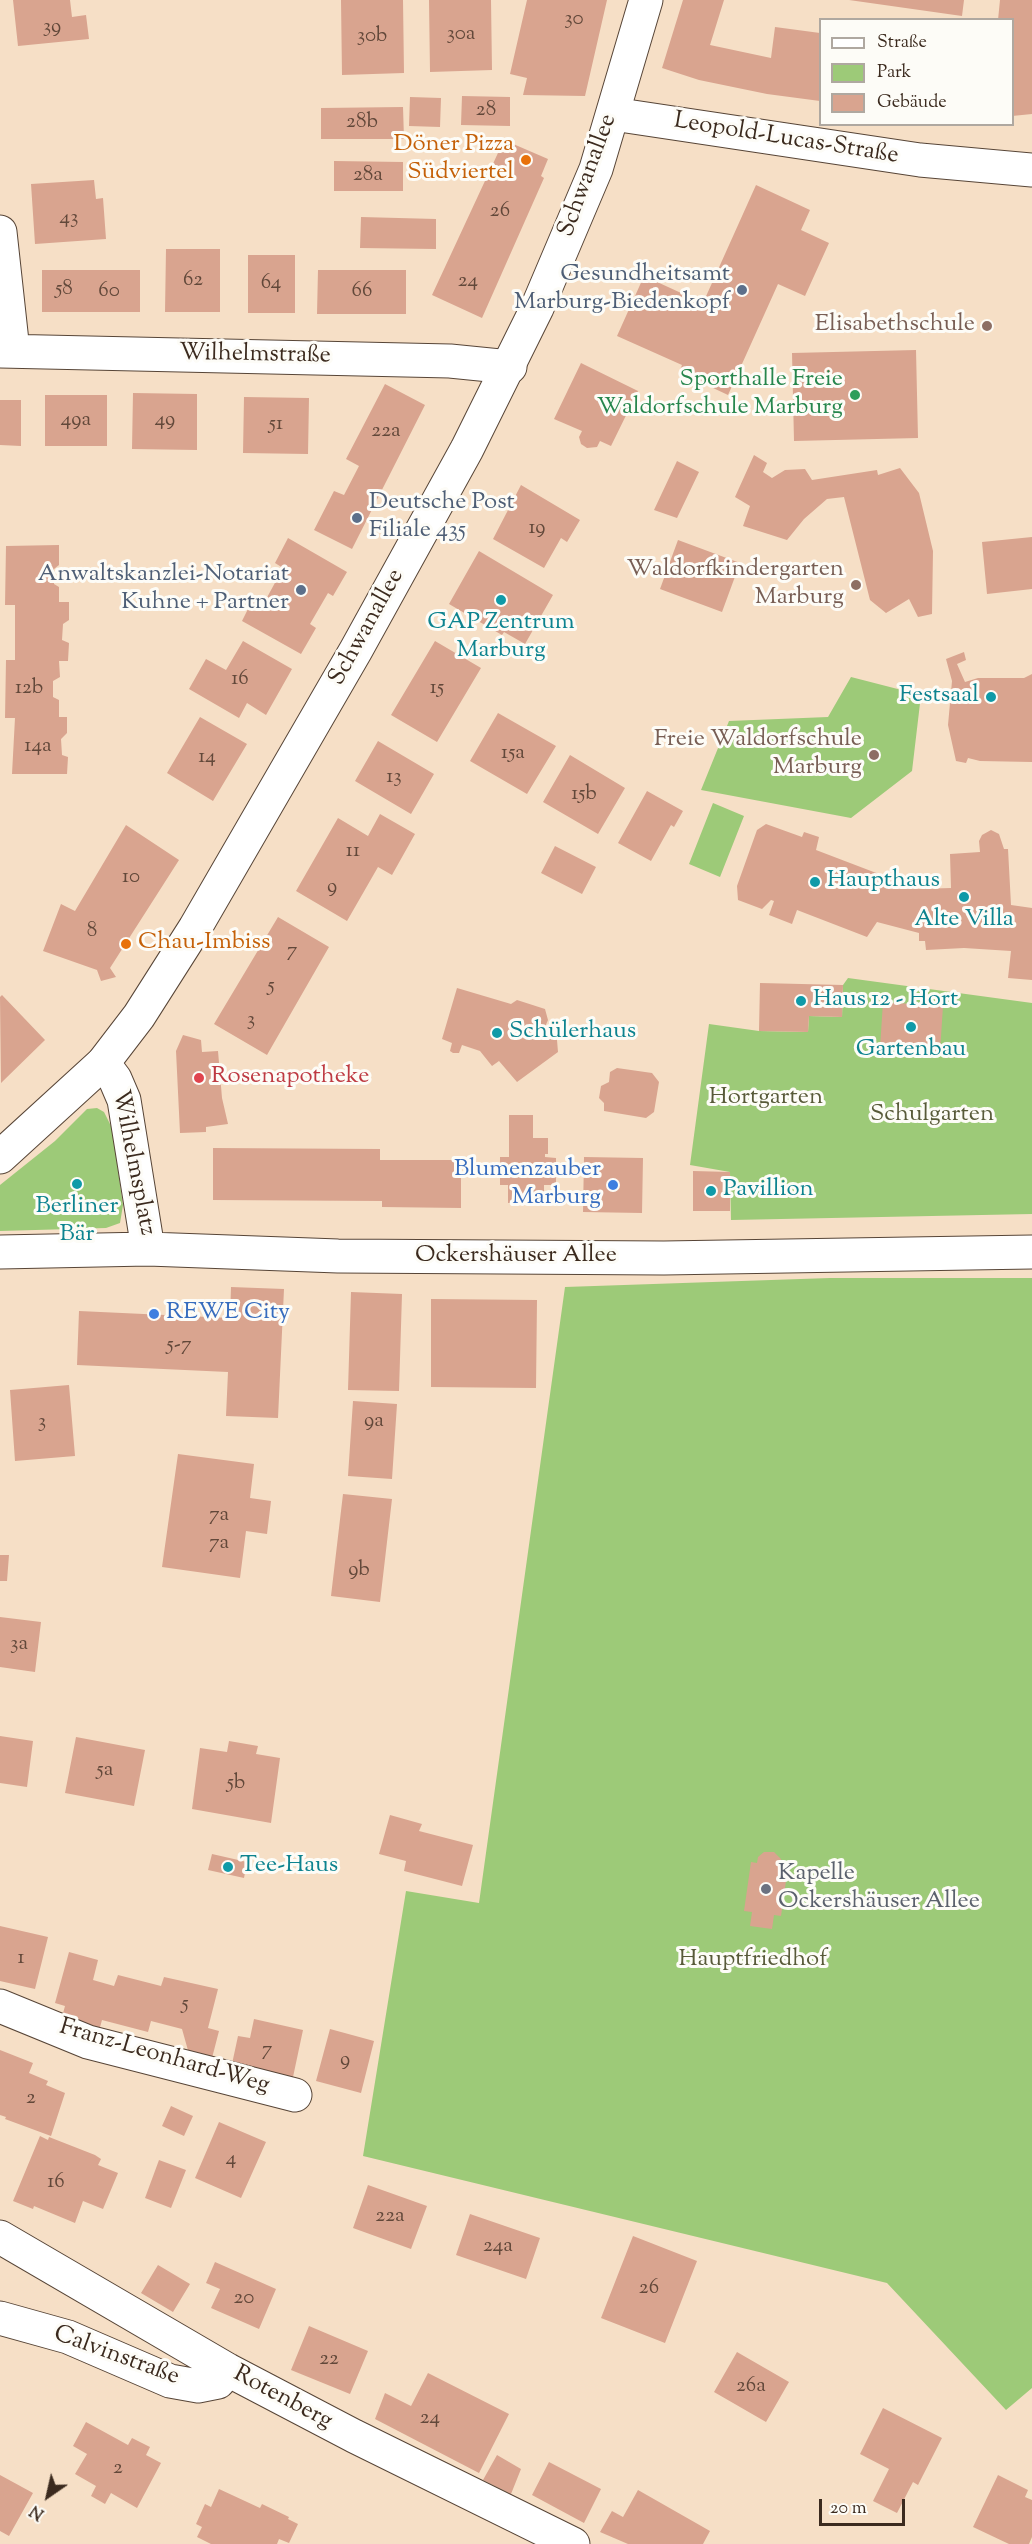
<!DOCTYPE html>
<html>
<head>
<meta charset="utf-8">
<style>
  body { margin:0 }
  #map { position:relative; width:1032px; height:2544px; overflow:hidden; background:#f6dfc6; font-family:"Sorts Mill Goudy",serif }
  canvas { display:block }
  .legend { position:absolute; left:819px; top:18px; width:195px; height:108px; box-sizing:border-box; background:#fdfcf7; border:2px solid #afa8a0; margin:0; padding:8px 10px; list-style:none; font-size:18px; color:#3b2a1e }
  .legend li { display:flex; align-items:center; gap:12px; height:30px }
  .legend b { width:30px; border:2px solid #afa8a0 }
  .north { position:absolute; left:18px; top:2466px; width:60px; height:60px; -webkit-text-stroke:4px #fdfcf7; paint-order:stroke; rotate:214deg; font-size:16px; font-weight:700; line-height:24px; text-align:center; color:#3b2a1e }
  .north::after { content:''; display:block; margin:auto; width:21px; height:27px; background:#3b2a1e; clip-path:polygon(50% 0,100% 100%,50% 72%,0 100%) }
  .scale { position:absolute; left:819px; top:2499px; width:86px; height:27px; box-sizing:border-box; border:3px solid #3b2a1e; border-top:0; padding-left:8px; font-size:18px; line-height:21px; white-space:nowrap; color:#3b2a1e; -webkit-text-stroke:4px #fdfcf7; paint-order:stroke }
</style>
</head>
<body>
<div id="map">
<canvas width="1032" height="2544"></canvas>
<ul class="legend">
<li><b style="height:8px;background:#fff"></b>Straße</li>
<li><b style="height:16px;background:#9dca78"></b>Park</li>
<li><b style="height:16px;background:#d9a48f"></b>Gebäude</li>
</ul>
<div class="north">N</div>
<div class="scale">20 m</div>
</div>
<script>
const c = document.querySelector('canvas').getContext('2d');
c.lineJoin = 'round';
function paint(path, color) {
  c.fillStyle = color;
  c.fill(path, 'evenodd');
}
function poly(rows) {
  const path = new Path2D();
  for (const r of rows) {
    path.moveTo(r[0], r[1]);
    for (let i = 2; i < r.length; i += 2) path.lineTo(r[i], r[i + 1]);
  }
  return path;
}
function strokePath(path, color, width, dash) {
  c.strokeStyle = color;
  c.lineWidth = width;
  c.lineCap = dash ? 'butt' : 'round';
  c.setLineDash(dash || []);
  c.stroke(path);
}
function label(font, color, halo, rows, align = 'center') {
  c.font = font + ' "Sorts Mill Goudy",serif';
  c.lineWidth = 6;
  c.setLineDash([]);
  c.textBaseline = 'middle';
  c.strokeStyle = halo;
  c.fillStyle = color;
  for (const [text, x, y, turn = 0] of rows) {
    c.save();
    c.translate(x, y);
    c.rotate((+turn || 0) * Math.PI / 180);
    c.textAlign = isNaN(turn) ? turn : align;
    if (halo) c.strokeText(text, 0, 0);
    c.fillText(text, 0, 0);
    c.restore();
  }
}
const green = poly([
  [851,677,921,695,912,771,851,818,701,790,729,721,828,717],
  [713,803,744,816,720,877,689,864],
  [848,978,1032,1003,1032,1214,731,1220,730,1172,690,1165,709,1024,759,1031,808,1032,809,1016,842,1017,843,985],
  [97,1108,104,1112,112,1128,123,1205,120,1223,106,1228,0,1231,0,1185,55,1141,87,1109],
  [830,1278,1032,1278,1032,2388,1006,2410,887,2283,363,2156,406,1891,479,1903,565,1287]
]);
const building = poly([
  [13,0,70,0,72,17,86,15,89,39,18,46],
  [341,0,403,0,404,73,342,75],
  [429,0,491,0,492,70,430,72],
  [527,0,607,0,585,96,523,95,527,78,510,74],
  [683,0,724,0,710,45,771,58,775,27,820,33,820,101,767,94,699,80,662,68],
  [849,0,964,0,962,16],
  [1000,0,1032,0,1032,114,1012,116,1012,20,998,20],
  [462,96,510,97,510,126,461,125],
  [410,97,441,98,440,127,409,126],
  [403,107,404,139,321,139,321,108],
  [504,140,548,159,541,176,544,178,482,318,432,295],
  [334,161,403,162,403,191,334,191],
  [94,180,96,199,103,198,106,239,35,244,31,184],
  [756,185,810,210,801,230,829,243,805,296,778,284,728,395,679,372,682,365,617,336,644,276,703,303],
  [361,217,436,219,436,249,360,248],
  [166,249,220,249,220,312,165,312],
  [248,255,295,255,295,313,248,313],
  [42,270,140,270,140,312,42,312],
  [318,270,406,270,406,314,317,314],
  [916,350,918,438,794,441,792,353],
  [581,363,638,391,611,446,600,441,597,447,587,448,581,444,579,437,582,431,554,419],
  [385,384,425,405,352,549,314,530,334,491,344,495,359,466,346,459],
  [133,393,197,394,197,450,132,449],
  [45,395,107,395,107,446,45,446],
  [244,397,309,398,308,454,243,453],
  [0,400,21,400,21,446,0,445],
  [754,455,767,463,763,472,772,478,785,470,805,469,812,480,877,470,878,475,900,468,919,493,933,551,932,614,918,617,909,599,886,613,870,600,844,497,827,499,804,519,787,540,743,526,750,506,735,497],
  [677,461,699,472,677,518,654,510],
  [521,485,580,520,567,542,561,538,544,568,493,539],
  [1032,537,1032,589,987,594,982,542],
  [288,538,347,572,333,596,328,593,310,624,316,628,301,654,242,621,254,597,264,603,283,568,275,563],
  [678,540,740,563,722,612,660,589],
  [59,545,59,565,54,569,54,584,59,587,59,602,69,602,69,620,63,624,62,640,69,643,68,661,59,661,60,677,53,681,53,697,59,700,59,717,67,717,67,733,61,739,62,755,68,757,67,774,12,774,15,718,5,718,6,660,15,660,15,605,5,605,6,546],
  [479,551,553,595,525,644,504,632,502,635,449,604],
  [243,641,292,669,266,715,247,703,239,718,189,689,206,659,226,670],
  [435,641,481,668,437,742,391,715],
  [964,652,966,660,957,664,965,682,978,678,1024,678,1032,674,1032,762,980,761,968,758,966,763,956,761,948,725,952,681,946,659],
  [498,713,556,746,527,794,470,761],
  [200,717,247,744,213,801,167,773],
  [378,741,434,774,411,814,355,781],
  [570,755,625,788,598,834,543,802],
  [647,791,683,811,674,827,671,825,651,861,618,843],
  [380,814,415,834,392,875,378,867,347,921,296,891,338,818,368,836],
  [766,824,802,837,804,832,819,837,816,850,892,879,891,885,917,889,951,888,950,854,980,852,979,841,982,835,991,830,999,834,1004,849,1008,849,1011,905,1032,908,1032,980,1008,978,1011,951,964,948,926,950,925,941,919,941,919,933,877,922,867,937,797,910,792,924,769,915,774,901,771,900,762,909,738,900,737,886,757,830],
  [126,825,179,860,110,968,116,977,101,981,97,970,43,951,61,904,75,911],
  [555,846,596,867,582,894,541,873],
  [278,917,329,947,267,1055,214,1024],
  [760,983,843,985,842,1017,809,1016,808,1032,759,1031],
  [457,988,511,1004,517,1000,545,1009,548,1020,545,1027,557,1040,558,1052,517,1082,499,1061,492,1066,480,1051,462,1045,459,1053,453,1053,450,1051,452,1043,442,1039],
  [2,995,45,1040,1,1083,0,997],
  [883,1002,943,1006,940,1052,880,1048],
  [183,1035,201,1040,202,1052,218,1051,222,1098,228,1124,206,1127,206,1132,180,1133,176,1051],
  [617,1068,652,1073,659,1082,654,1112,646,1118,604,1111,604,1103,599,1098,601,1086,609,1082,610,1072],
  [509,1115,533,1115,533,1138,548,1138,548,1154,545,1154,545,1157,556,1158,556,1185,544,1185,544,1203,508,1203,508,1185,500,1185,500,1157,509,1157],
  [213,1148,380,1149,380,1160,461,1160,461,1208,382,1207,382,1201,213,1200],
  [584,1157,643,1158,642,1213,583,1212],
  [693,1171,730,1172,730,1211,693,1211],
  [231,1287,284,1289,278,1418,226,1416,228,1372,77,1365,79,1311,230,1318],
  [351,1292,402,1294,399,1391,348,1390],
  [431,1299,537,1300,536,1388,431,1387],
  [69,1385,75,1456,15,1461,10,1390],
  [353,1401,397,1404,392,1479,348,1476],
  [178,1454,254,1464,250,1498,271,1501,267,1534,246,1531,240,1578,162,1567],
  [343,1494,392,1499,380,1602,331,1596],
  [0,1555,9,1555,7,1581,0,1581],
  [0,1617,41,1622,35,1672,0,1667],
  [0,1736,33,1741,27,1787,0,1783],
  [76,1737,145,1750,134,1806,65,1793],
  [229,1741,258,1746,256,1754,280,1758,271,1823,192,1809,200,1748,227,1752],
  [390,1815,422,1824,419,1831,473,1845,462,1886,404,1871,406,1861,379,1854],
  [764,1852,774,1852,781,1859,781,1866,788,1867,781,1916,774,1915,772,1929,750,1926,752,1912,744,1911,751,1862,757,1863,758,1857],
  [212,1854,247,1862,244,1878,208,1870],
  [0,1926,48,1937,35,1989,0,1981],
  [69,1952,98,1960,93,1980,114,1986,118,1975,161,1986,164,1977,218,1989,208,2028,219,2031,212,2058,189,2054,182,2029,151,2021,148,2032,102,2020,97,2038,59,2028,65,2006,55,2003],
  [254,2019,303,2030,293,2077,232,2064,238,2036,250,2038],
  [330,2029,374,2041,361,2093,316,2081],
  [0,2050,33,2063,29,2073,48,2081,46,2085,65,2093,51,2136,5,2119,6,2117,0,2115],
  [171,2106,193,2116,184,2136,162,2126],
  [219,2122,266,2142,241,2198,195,2178],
  [40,2136,48,2140,49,2137,95,2155,101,2159,98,2165,118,2173,103,2209,83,2201,75,2223,34,2206,33,2209,13,2201],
  [159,2160,186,2170,171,2208,145,2198],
  [368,2185,427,2206,411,2249,353,2228],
  [470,2214,540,2238,526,2279,456,2255],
  [633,2236,697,2261,665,2343,601,2318],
  [215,2262,276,2289,259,2329,211,2308,220,2289,206,2283],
  [158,2265,190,2284,173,2312,141,2293],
  [309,2326,368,2351,350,2394,291,2370],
  [737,2352,789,2382,766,2422,714,2392],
  [428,2373,509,2414,479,2473,375,2419,385,2393,411,2406],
  [883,2408,942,2438,918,2485,913,2482,897,2513,873,2501,889,2469,860,2454],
  [86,2422,128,2445,132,2438,150,2447,146,2455,161,2463,137,2508,111,2493,105,2504,91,2496,96,2486,75,2474,87,2454,73,2446],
  [497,2455,521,2469,511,2494,483,2480],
  [549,2462,601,2489,584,2523,532,2495],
  [0,2475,33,2493,9,2536,0,2531],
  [998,2475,1028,2490,1025,2497,1032,2500,1032,2537,1029,2544,1009,2544,973,2527],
  [219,2489,260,2508,262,2504,289,2517,288,2519,298,2524,289,2543,279,2539,277,2544,211,2544,197,2537,202,2527,196,2524,205,2504,211,2507],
  [638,2490,710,2531,703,2544,628,2544,600,2532,612,2511,623,2517]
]);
const minor = poly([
  [613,114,920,160,1032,170],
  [0,232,13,351],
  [0,351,450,361,510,367],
  [103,1063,115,1079,124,1100,148,1249],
  [0,1252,148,1249,338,1256,664,1258,1032,1252],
  [0,2006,88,2042,295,2095],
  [0,2237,228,2370,354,2436,573,2544],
  [0,2318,68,2337,170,2381,198,2386,218,2382,228,2370]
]);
const major = poly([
  [0,1157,103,1063,139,1016,195,928,356,650,467,449,537,308,596,169,646,0]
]);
const markers = [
  [526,160,6,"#e8710a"],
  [742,290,6,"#5c6f8a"],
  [987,326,6,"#8d6e63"],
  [855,395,6,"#2e9e5b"],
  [357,518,6,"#5c6f8a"],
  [856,585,6,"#8d6e63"],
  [301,590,6,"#5c6f8a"],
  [501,600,6,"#0f9aa8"],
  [991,697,6,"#0f9aa8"],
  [874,755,6,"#8d6e63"],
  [815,882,6,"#0f9aa8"],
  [964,897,6,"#0f9aa8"],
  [126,944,6,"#e8710a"],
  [801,1001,6,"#0f9aa8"],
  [911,1027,6,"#0f9aa8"],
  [497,1033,6,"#0f9aa8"],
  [199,1078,6,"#e0444e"],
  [77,1184,6,"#0f9aa8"],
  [613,1185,6,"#3f7fe0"],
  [711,1191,6,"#0f9aa8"],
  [154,1314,6,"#3f7fe0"],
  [228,1867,6,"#0f9aa8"],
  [766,1889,6,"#6b7280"]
];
const numberNames = [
  ["30",574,20],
  ["39",52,28],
  ["30a",461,35],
  ["30b",372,37],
  ["28",486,111],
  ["28b",362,123],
  ["28a",368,176],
  ["26",500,212],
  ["43",69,219],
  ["62",193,281],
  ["24",468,282],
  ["64",271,284],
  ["58",64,290],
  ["60",109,292],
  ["66",362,292],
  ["49a",76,421],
  ["49",165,421],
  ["51",276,425],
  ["22a",386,432],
  ["19",537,529],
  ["16",240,680],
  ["12b",29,689],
  ["15",437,689],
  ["14a",38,747],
  ["15a",513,754],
  ["14",207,758],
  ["13",394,778],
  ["15b",584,795],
  ["11",353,852],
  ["10",131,878],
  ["9",332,888],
  ["8",92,932],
  ["7",292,952],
  ["5",271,987],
  ["3",251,1021],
  ["5-7",179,1346],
  ["9a",374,1422],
  ["3",42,1423],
  ["7a",219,1516],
  ["7a",219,1544],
  ["9b",359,1571],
  ["3a",19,1645],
  ["5a",105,1771],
  ["5b",236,1784],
  ["1",21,1959],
  ["5",185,2005],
  ["7",267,2051],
  ["9",345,2061],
  ["2",31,2099],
  ["4",231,2160],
  ["16",56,2183],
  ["22a",390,2217],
  ["24a",498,2247],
  ["26",649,2289],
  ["20",244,2299],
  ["22",329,2360],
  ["26a",751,2387],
  ["24",430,2419],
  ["2",118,2469]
];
const streetNames = [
  ["Leopold-Lucas-Straße",786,140,9],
  ["Schwanallee",589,176,-70],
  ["Wilhelmstraße",255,356,1],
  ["Schwanallee",368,628,-61],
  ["Wilhelmsplatz",132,1163,79],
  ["Ockershäuser Allee",516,1257],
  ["Franz-Leonhard-Weg",164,2058,16],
  ["Calvinstraße",116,2357,20],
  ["Rotenberg",282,2399,28]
];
const foodNames = [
  ["Döner Pizza",514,146],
  ["Südviertel",514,174],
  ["Chau-Imbiss",138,944,"left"]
];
const serviceNames = [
  ["Gesundheitsamt",730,276],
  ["Marburg-Biedenkopf",730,304],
  ["Deutsche Post",369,504,"left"],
  ["Filiale 435",369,532,"left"],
  ["Anwaltskanzlei-Notariat",289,576],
  ["Kuhne + Partner",289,604]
];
const educationNames = [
  ["Elisabethschule",975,326],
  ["Waldorfkindergarten",844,571],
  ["Marburg",844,599],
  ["Freie Waldorfschule",862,741],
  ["Marburg",862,769]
];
const leisureNames = [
  ["Sporthalle Freie",843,381],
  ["Waldorfschule Marburg",843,409]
];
const cultureNames = [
  ["GAP Zentrum",501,624,"center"],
  ["Marburg",501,652,"center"],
  ["Festsaal",979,697,"right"],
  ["Haupthaus",827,882],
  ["Alte Villa",964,921,"center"],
  ["Haus 12 - Hort",813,1001],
  ["Schülerhaus",509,1033],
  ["Gartenbau",911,1051,"center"],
  ["Pavillion",723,1191],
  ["Berliner",77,1208,"center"],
  ["Bär",77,1236,"center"],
  ["Tee-Haus",240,1867]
];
const healthNames = [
  ["Rosenapotheke",211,1078]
];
const parkNames = [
  ["Hortgarten",766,1099],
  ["Schulgarten",932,1116],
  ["Hauptfriedhof",753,1961]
];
const shopNames = [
  ["Blumenzauber",601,1171],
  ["Marburg",601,1199],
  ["REWE City",166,1314,"left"]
];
const worshipNames = [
  ["Kapelle",778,1875],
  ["Ockershäuser Allee",778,1903]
];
paint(green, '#9dca78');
paint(building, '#d9a48f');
strokePath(minor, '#574537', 35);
strokePath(major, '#574537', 35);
strokePath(minor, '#fff', 33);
strokePath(major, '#fff', 33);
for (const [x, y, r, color] of markers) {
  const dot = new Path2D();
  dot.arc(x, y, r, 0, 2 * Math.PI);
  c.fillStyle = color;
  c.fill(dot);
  strokePath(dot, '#fdfcf7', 2);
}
label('21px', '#62483a', null, numberNames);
label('24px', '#3b2a1e', '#fdfcf7', streetNames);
label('24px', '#c56008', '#fdfcf7', foodNames, 'right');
label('24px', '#4e5e75', '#fdfcf7', serviceNames, 'right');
label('24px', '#785e54', '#fdfcf7', educationNames, 'right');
label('24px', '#27864d', '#fdfcf7', leisureNames, 'right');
label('24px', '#0d838f', '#fdfcf7', cultureNames, 'left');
label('24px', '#be3a42', '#fdfcf7', healthNames, 'left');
label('24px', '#585a39', '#fdfcf7', parkNames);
label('24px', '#366cbe', '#fdfcf7', shopNames, 'right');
label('24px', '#5b616d', '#fdfcf7', worshipNames, 'left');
</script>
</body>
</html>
